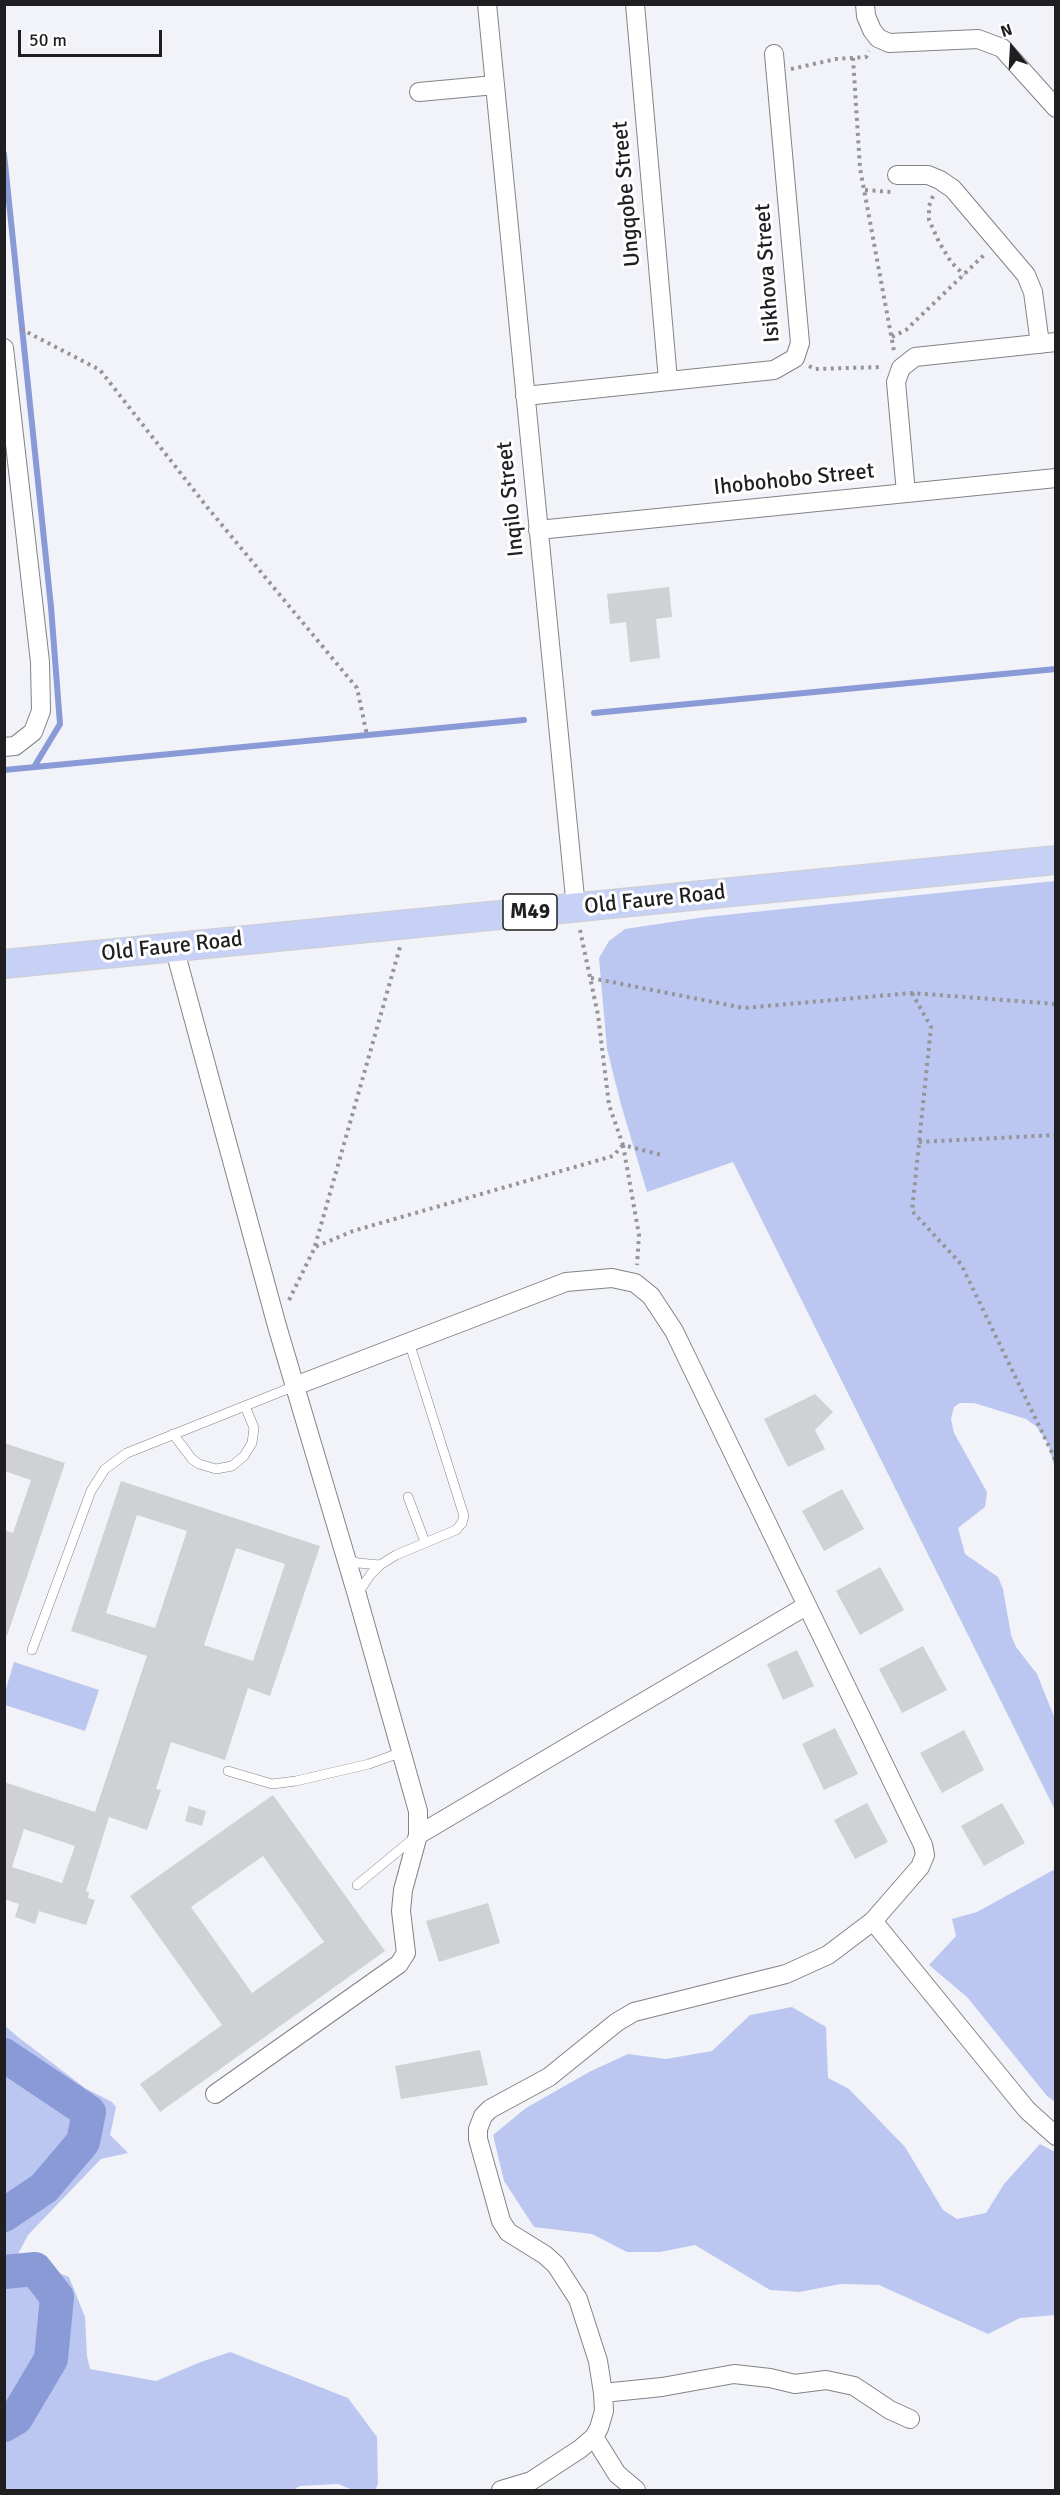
<!DOCTYPE html>
<html>
<head>
<meta charset="utf-8">
<style>
  body { margin:0 }
  #map { position:relative; width:1060px; height:2495px; overflow:hidden; background:#f2f3f8; font-family:Signika,sans-serif }
  canvas { display:block }
  .frame { position:absolute; inset:0; border:6px solid #1f1f21; pointer-events:none }
  .north { position:absolute; left:982px; top:18px; width:60px; height:60px; -webkit-text-stroke:4px #fff; paint-order:stroke; rotate:342deg; font-size:16px; font-weight:700; line-height:24px; text-align:center; color:#1f1f21 }
  .north::after { content:''; display:block; margin:auto; width:21px; height:27px; background:#1f1f21; clip-path:polygon(50% 0,100% 100%,50% 72%,0 100%) }
  .scale { position:absolute; left:18px; top:30px; width:144px; height:27px; box-sizing:border-box; border:3px solid #1f1f21; border-top:0; padding-left:8px; font-size:18px; line-height:21px; white-space:nowrap; color:#1f1f21; -webkit-text-stroke:4px #fff; paint-order:stroke }
</style>
</head>
<body>
<div id="map">
<canvas width="1060" height="2495"></canvas>
<div class="frame"></div>
<div class="north">N</div>
<div class="scale">50 m</div>
</div>
<script>
const c = document.querySelector('canvas').getContext('2d');
c.lineJoin = 'round';
function paint(path, color) {
  c.fillStyle = color;
  c.fill(path, 'evenodd');
}
function poly(rows) {
  const path = new Path2D();
  for (const r of rows) {
    path.moveTo(r[0], r[1]);
    for (let i = 2; i < r.length; i += 2) path.lineTo(r[i], r[i + 1]);
  }
  return path;
}
function strokePath(path, color, width, dash) {
  c.strokeStyle = color;
  c.lineWidth = width;
  c.lineCap = dash ? 'butt' : 'round';
  c.setLineDash(dash || []);
  c.stroke(path);
}
function label(font, color, halo, rows, align = 'center') {
  c.font = font + ' Signika,sans-serif';
  c.lineWidth = 6;
  c.setLineDash([]);
  c.textBaseline = 'middle';
  c.strokeStyle = halo;
  c.fillStyle = color;
  for (const [text, x, y, turn = 0] of rows) {
    c.save();
    c.translate(x, y);
    c.rotate((+turn || 0) * Math.PI / 180);
    c.textAlign = isNaN(turn) ? turn : align;
    if (halo) c.strokeText(text, 0, 0);
    c.fillText(text, 0, 0);
    c.restore();
  }
}
const green = poly([
  [1055,881,1055,1469,1048,1444,1037,1427,1026,1419,974,1403,960,1403,954,1407,951,1419,954,1433,987,1492,985,1507,958,1528,965,1554,998,1577,1003,1589,1011,1635,1016,1647,1037,1674,1055,1719,1055,1810,733,1162,647,1192,620,1101,607,1049,599,958,609,941,625,929,705,917],
  [14,1662,99,1690,85,1731,5,1705,5,1692],
  [1055,1869,1055,2102,1047,2096,967,1997,929,1965,956,1936,952,1919,977,1912],
  [792,2007,826,2027,828,2078,849,2089,905,2147,943,2210,957,2219,986,2213,1004,2184,1040,2144,1055,2152,1055,2315,1020,2318,988,2334,879,2285,841,2284,799,2292,770,2290,695,2245,660,2252,627,2252,592,2234,534,2227,504,2181,493,2135,526,2108,591,2071,628,2054,666,2059,712,2051,750,2015],
  [4,2025,18,2037,85,2088,112,2102,116,2107,110,2135,128,2153,101,2159,28,2235,18,2254,30,2262,69,2277,85,2317,87,2356,90,2369,156,2381,198,2363,230,2352,348,2398,377,2437,378,2484,375,2490,353,2490,338,2484,300,2486,293,2490,5,2490]
]);
const stream = poly([
  [4,154,51,607,60,724,34,767],
  [594,713,1056,669],
  [4,770,524,720]
]);
const river = poly([
  [4,2055,89,2112,83,2142,44,2188,4,2215],
  [4,2272,35,2269,57,2297,51,2359,16,2418,4,2425]
]);
const building = poly([
  [669,587,672,617,656,619,660,658,630,662,626,622,610,624,607,594],
  [815,1394,833,1412,815,1430,825,1449,788,1467,764,1419],
  [4,1443,65,1463,7,1636,4,1635,4,1530,13,1533,31,1480,4,1471],
  [121,1481,320,1546,270,1696,248,1688,225,1760,171,1742,156,1789,161,1790,147,1830,109,1817,86,1891,89,1892,88,1898,95,1900,86,1925,39,1911,35,1924,15,1917,19,1904,4,1899,4,1782,95,1812,147,1656,71,1631],
  [137,1515,187,1531,155,1628,106,1613],
  [236,1548,285,1564,253,1661,204,1645],
  [24,1829,75,1846,62,1883,12,1867],
  [842,1489,864,1529,824,1551,802,1511],
  [880,1567,904,1610,860,1635,836,1591],
  [923,1646,947,1690,902,1713,879,1669],
  [797,1650,814,1686,783,1700,767,1664],
  [835,1728,858,1774,824,1790,802,1744],
  [964,1730,984,1770,942,1793,920,1753],
  [273,1795,385,1951,160,2112,140,2084,222,2025,130,1896],
  [263,1856,324,1942,252,1993,191,1907],
  [867,1803,888,1842,855,1859,834,1820],
  [1002,1803,1025,1843,984,1866,961,1826],
  [189,1806,206,1811,202,1826,185,1821],
  [488,1903,500,1943,439,1962,426,1921],
  [480,2050,488,2085,401,2099,395,2066]
]);
const path = poly([
  [853,58,860,168,894,351],
  [791,69,836,59,866,57,869,51],
  [865,190,891,192],
  [933,196,929,206,929,220,939,242,951,262,964,275],
  [21,329,100,370,207,507,357,688,367,735],
  [892,337,906,330,985,254],
  [809,366,815,369,882,367],
  [580,930,598,1015,609,1105,623,1145,662,1155],
  [591,978,744,1008,912,993,1056,1004],
  [912,993,931,1027,912,1211,961,1264,1056,1461],
  [919,1142,1056,1135],
  [623,1145,639,1235,637,1265],
  [315,1246,400,947],
  [289,1300,315,1247,353,1231,613,1156,623,1145]
]);
const service = poly([
  [173,1434,192,1459,199,1464,216,1469,232,1466,244,1456,252,1443,254,1428,245,1406],
  [408,1497,425,1542],
  [346,1559,358,1563,380,1565],
  [358,1593,371,1574,380,1565,396,1555,456,1530,462,1523,464,1516,409,1342],
  [32,1650,91,1491,105,1469,127,1453,295,1386],
  [228,1771,272,1784,296,1781,369,1764,402,1752],
  [357,1885,414,1838]
]);
const minor = poly([
  [487,4,576,908],
  [635,4,668,380],
  [865,4,866,16,872,30,878,38,889,43,978,39,1002,48,1056,108],
  [419,92,495,85],
  [897,175,928,175,940,180,953,189,998,242,1026,275,1033,292,1040,344],
  [4,348,40,662,41,711,33,732,15,746,4,747],
  [525,396,774,370,795,358,800,343,774,54],
  [906,493,896,382,901,368,915,357,1056,342],
  [538,530,1056,478],
  [174,947,277,1326,357,1595,418,1811,418,1835,403,1890,401,1911,406,1953,399,1964,215,2094],
  [295,1386,566,1282,612,1278,635,1283,651,1296,674,1331,923,1845,925,1855,920,1867,873,1921,828,1955,786,1974,634,2012,617,2022,549,2077,490,2109,483,2116,478,2129,478,2139,501,2221,508,2232,545,2255,556,2265,578,2299,598,2361,603,2393,604,2411,599,2428,594,2437,580,2449,531,2481,501,2490],
  [418,1835,806,1606],
  [873,1921,1027,2110,1056,2136],
  [603,2393,662,2387,734,2374,770,2378,795,2384,826,2380,854,2386,890,2410,910,2419],
  [594,2437,617,2474,636,2490]
]);
const primary = poly([
  [4,964,1056,860]
]);
const shields = [
  [530,912,54]
];
const shieldNames = [
  ["M49",530,912]
];
const streetNames = [
  ["Ungqobe Street",627,194,-95],
  ["Isikhova Street",768,273,-94],
  ["Ihobohobo Street",794,480,-6],
  ["Inqilo Street",511,499,-96],
  ["Old Faure Road",655,900,-6],
  ["Old Faure Road",172,947,-6]
];
paint(green, '#bbc7f0');
strokePath(stream, '#899ad7', 6);
strokePath(river, '#899ad7', 34);
paint(building, '#cfd1d5');
strokePath(service, '#818387', 10);
strokePath(minor, '#818387', 20);
strokePath(primary, '#cecece', 30);
strokePath(path, '#959599', 4, [3, 4.5]);
strokePath(service, '#fff', 9);
strokePath(minor, '#fff', 18);
strokePath(primary, '#c7d1f6', 28);
for (const [x, y, w] of shields) {
  const box = new Path2D();
  box.roundRect(x - w / 2, y - 18, w, 36, 4.5);
  c.fillStyle = '#fff';
  c.fill(box);
  strokePath(box, '#1f1f21', 1.5);
}
label('bold 21px', '#1f1f21', null, shieldNames);
label('22px', '#1f1f21', '#fff', streetNames);
</script>
</body>
</html>
